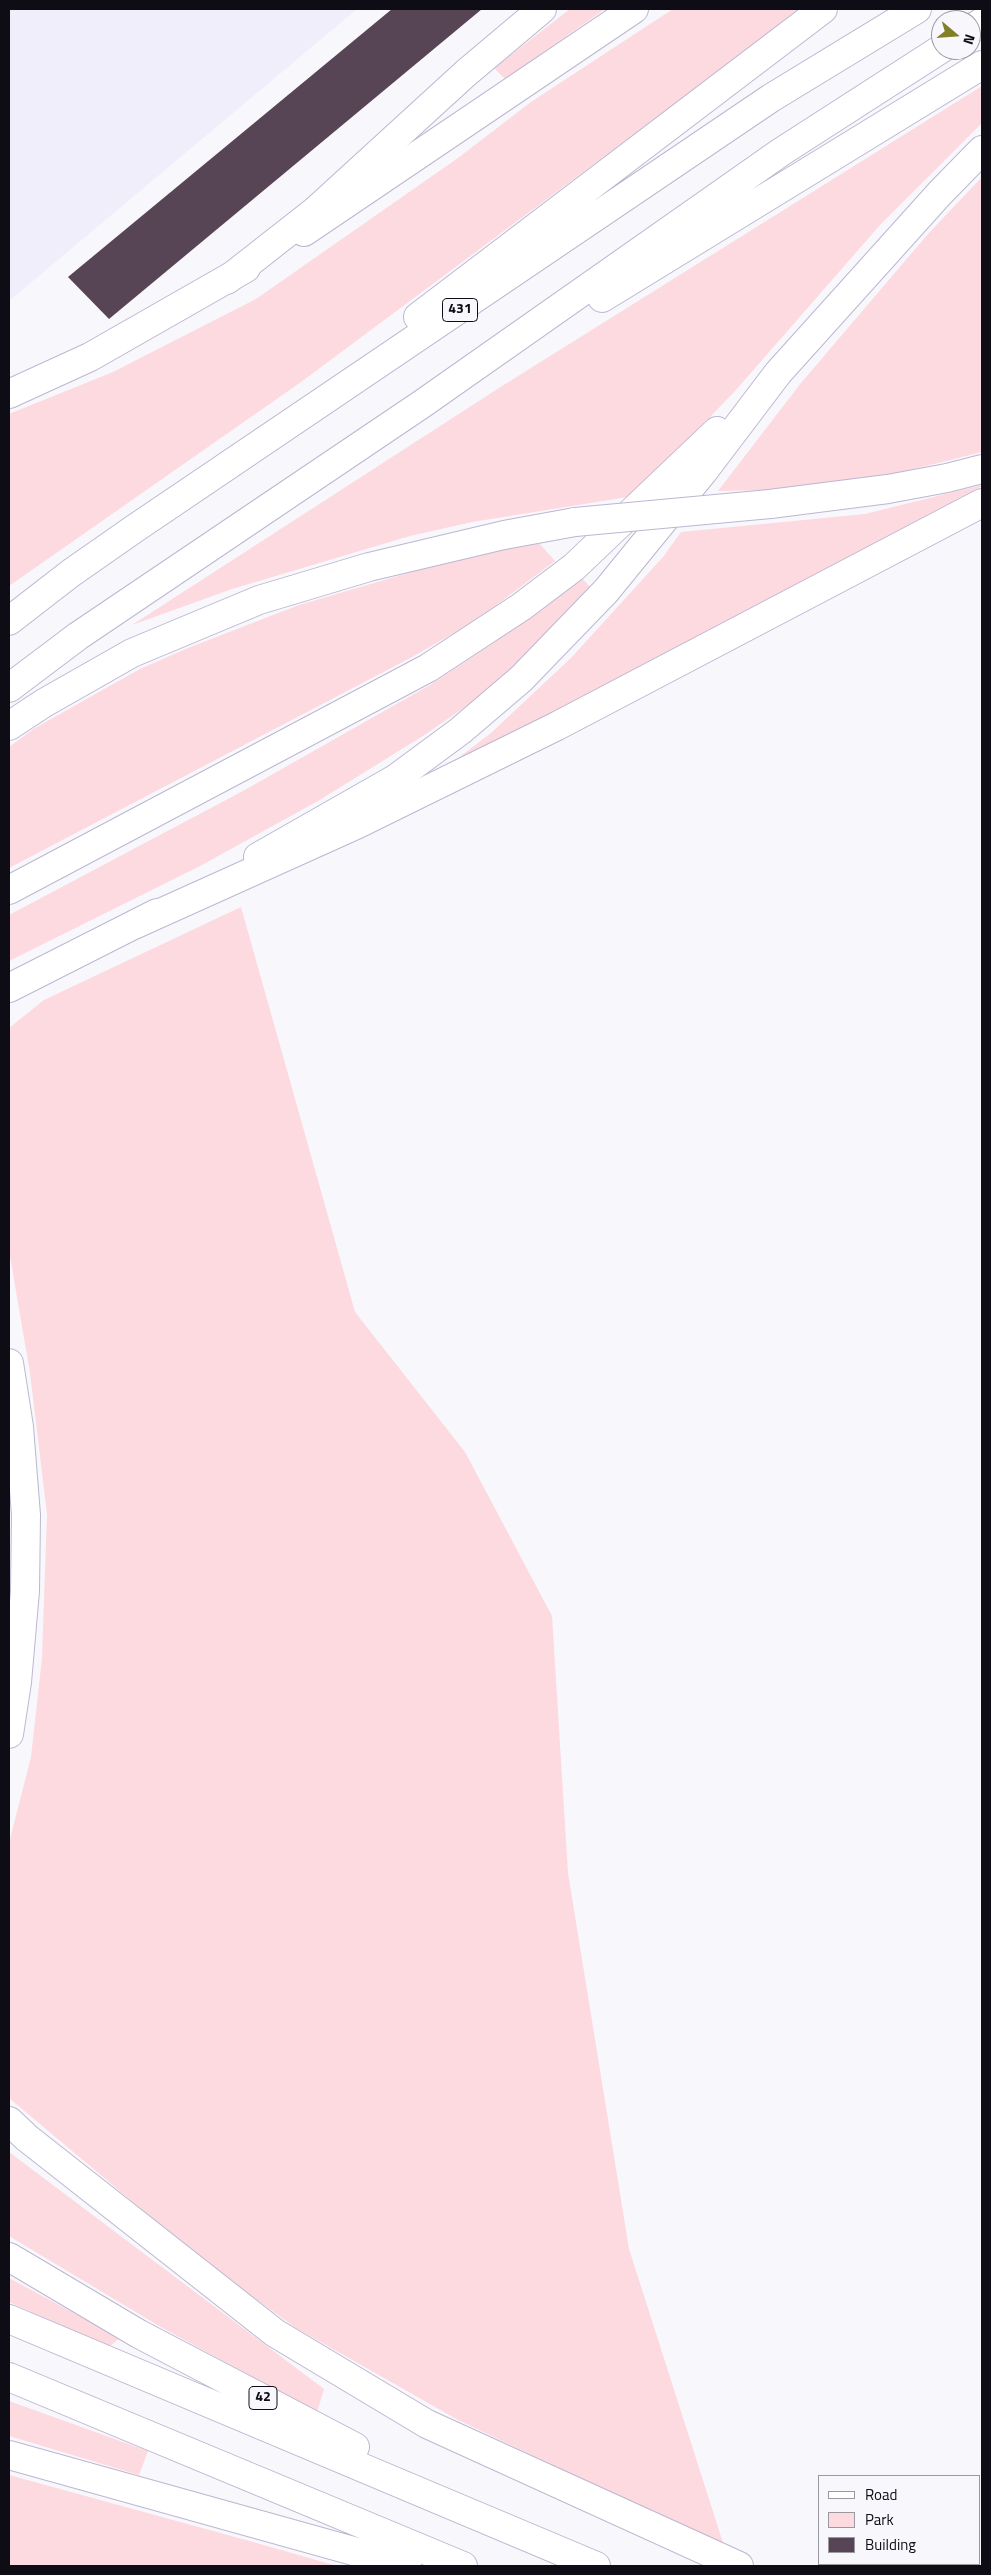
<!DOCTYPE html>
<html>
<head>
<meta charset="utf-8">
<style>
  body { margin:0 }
  #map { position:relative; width:991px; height:2575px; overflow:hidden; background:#f8f7fc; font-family:"Titillium Web",sans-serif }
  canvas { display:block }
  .frame { position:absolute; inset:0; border:10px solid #0e0c15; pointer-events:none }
  .legend { position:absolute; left:818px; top:2475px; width:162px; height:90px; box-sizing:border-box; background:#f8f7fc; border:1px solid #9a99a0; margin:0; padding:6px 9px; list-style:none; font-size:15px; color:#0e0c15 }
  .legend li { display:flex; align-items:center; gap:10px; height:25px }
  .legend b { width:25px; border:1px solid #9a99a0 }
  .north { position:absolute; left:931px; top:10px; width:50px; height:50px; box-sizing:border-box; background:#f8f7fc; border:1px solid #9a99a0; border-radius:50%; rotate:108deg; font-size:14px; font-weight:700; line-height:20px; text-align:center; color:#0e0c15 }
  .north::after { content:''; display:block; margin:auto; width:18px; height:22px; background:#818029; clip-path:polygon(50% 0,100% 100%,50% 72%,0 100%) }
</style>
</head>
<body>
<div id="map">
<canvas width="991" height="2575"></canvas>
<div class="frame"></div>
<ul class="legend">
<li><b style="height:6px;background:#fff"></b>Road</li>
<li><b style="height:14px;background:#fdd9e0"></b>Park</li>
<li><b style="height:14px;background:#574455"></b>Building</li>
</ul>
<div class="north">N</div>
</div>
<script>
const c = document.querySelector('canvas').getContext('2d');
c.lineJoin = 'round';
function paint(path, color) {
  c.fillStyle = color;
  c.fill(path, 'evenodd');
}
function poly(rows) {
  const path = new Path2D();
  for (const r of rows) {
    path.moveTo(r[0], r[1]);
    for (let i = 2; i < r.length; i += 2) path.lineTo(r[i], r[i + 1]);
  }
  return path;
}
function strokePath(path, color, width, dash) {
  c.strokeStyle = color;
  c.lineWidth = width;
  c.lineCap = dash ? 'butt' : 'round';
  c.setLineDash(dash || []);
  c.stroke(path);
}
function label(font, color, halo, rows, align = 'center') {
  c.font = font + ' "Titillium Web",sans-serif';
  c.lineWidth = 5;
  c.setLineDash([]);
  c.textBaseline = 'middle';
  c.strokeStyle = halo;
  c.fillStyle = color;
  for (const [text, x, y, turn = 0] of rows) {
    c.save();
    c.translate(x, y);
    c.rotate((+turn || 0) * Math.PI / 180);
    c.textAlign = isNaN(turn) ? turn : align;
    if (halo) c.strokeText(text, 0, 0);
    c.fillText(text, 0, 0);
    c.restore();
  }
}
const built = poly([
  [9,9,357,9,9,301]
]);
const green = poly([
  [570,9,605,9,505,79,494,68],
  [673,9,798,9,739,56,301,382,9,586,9,414,113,372,256,299,458,158,531,102],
  [982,86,982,123,880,225,735,391,634,496,472,522,410,536,232,589,132,625,499,388],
  [982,177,982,452,882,477,815,489,718,491,801,383,928,234],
  [982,485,982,486,440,772,491,733,571,658,663,557,681,532,865,514],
  [538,542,555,561,491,609,459,630,414,656,9,868,9,747,35,728,140,669,188,648,299,605,449,561],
  [580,576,593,590,547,636,475,700,426,734,318,801,200,866,9,961,9,915,243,791,430,685,495,642],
  [241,907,355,1312,465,1452,552,1616,568,1873,629,2249,724,2546,458,2420,296,2328,202,2260,9,2098,9,1843,31,1757,42,1658,47,1514,30,1373,9,1250,9,1028,44,1000],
  [9,2152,324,2389,317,2412,159,2326,9,2236],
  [9,2278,120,2338,109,2347,9,2302],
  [9,2401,148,2451,139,2475,9,2436],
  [9,2475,253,2542,337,2566,9,2566]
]);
const building = poly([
  [392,9,482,9,109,319,68,277]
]);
const major = poly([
  [304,232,634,9],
  [9,394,90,357,246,268],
  [258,857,395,779,460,731,521,679,606,591,703,472,778,373,940,193,982,150],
  [9,890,428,668,521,607,574,567,717,431],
  [9,988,157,913],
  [9,1363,19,1427,26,1515,25,1591,17,1682,9,1734]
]);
const highway = poly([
  [971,29,982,22],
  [227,280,315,211,466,73,542,9],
  [602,298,982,65],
  [418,317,823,9],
  [770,504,888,489,947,478,982,469],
  [9,621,71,573,134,529,771,98,917,9],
  [9,688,78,636,422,404,781,152,941,49],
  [9,726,44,703,132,653,259,600,369,567,504,535,575,522],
  [136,924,358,824,557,726,982,503],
  [9,2121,27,2138,275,2333,427,2424,739,2566],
  [9,2257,139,2334,355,2447],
  [9,2319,596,2566],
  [9,2377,463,2566],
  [9,2455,407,2566]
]);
const highwayBridge = poly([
  [575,522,770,504]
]);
const shields = [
  [460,310,35],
  [263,2398,28]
];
const shieldNames = [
  ["431",460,310],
  ["42",263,2398]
];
paint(built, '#f1eefc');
paint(green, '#fdd9e0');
paint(building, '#574455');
strokePath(major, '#bcb7d1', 30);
strokePath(highway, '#bcb7d1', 30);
strokePath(major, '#fff', 28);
strokePath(highway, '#fff', 28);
strokePath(highwayBridge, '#bcb7d1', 30, []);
strokePath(highwayBridge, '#fff', 28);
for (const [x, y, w] of shields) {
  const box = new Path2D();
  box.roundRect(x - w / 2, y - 11.5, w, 23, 4);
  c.fillStyle = '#f8f7fc';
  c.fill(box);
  strokePath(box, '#0e0c15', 1);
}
label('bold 14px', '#0e0c15', null, shieldNames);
</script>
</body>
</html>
